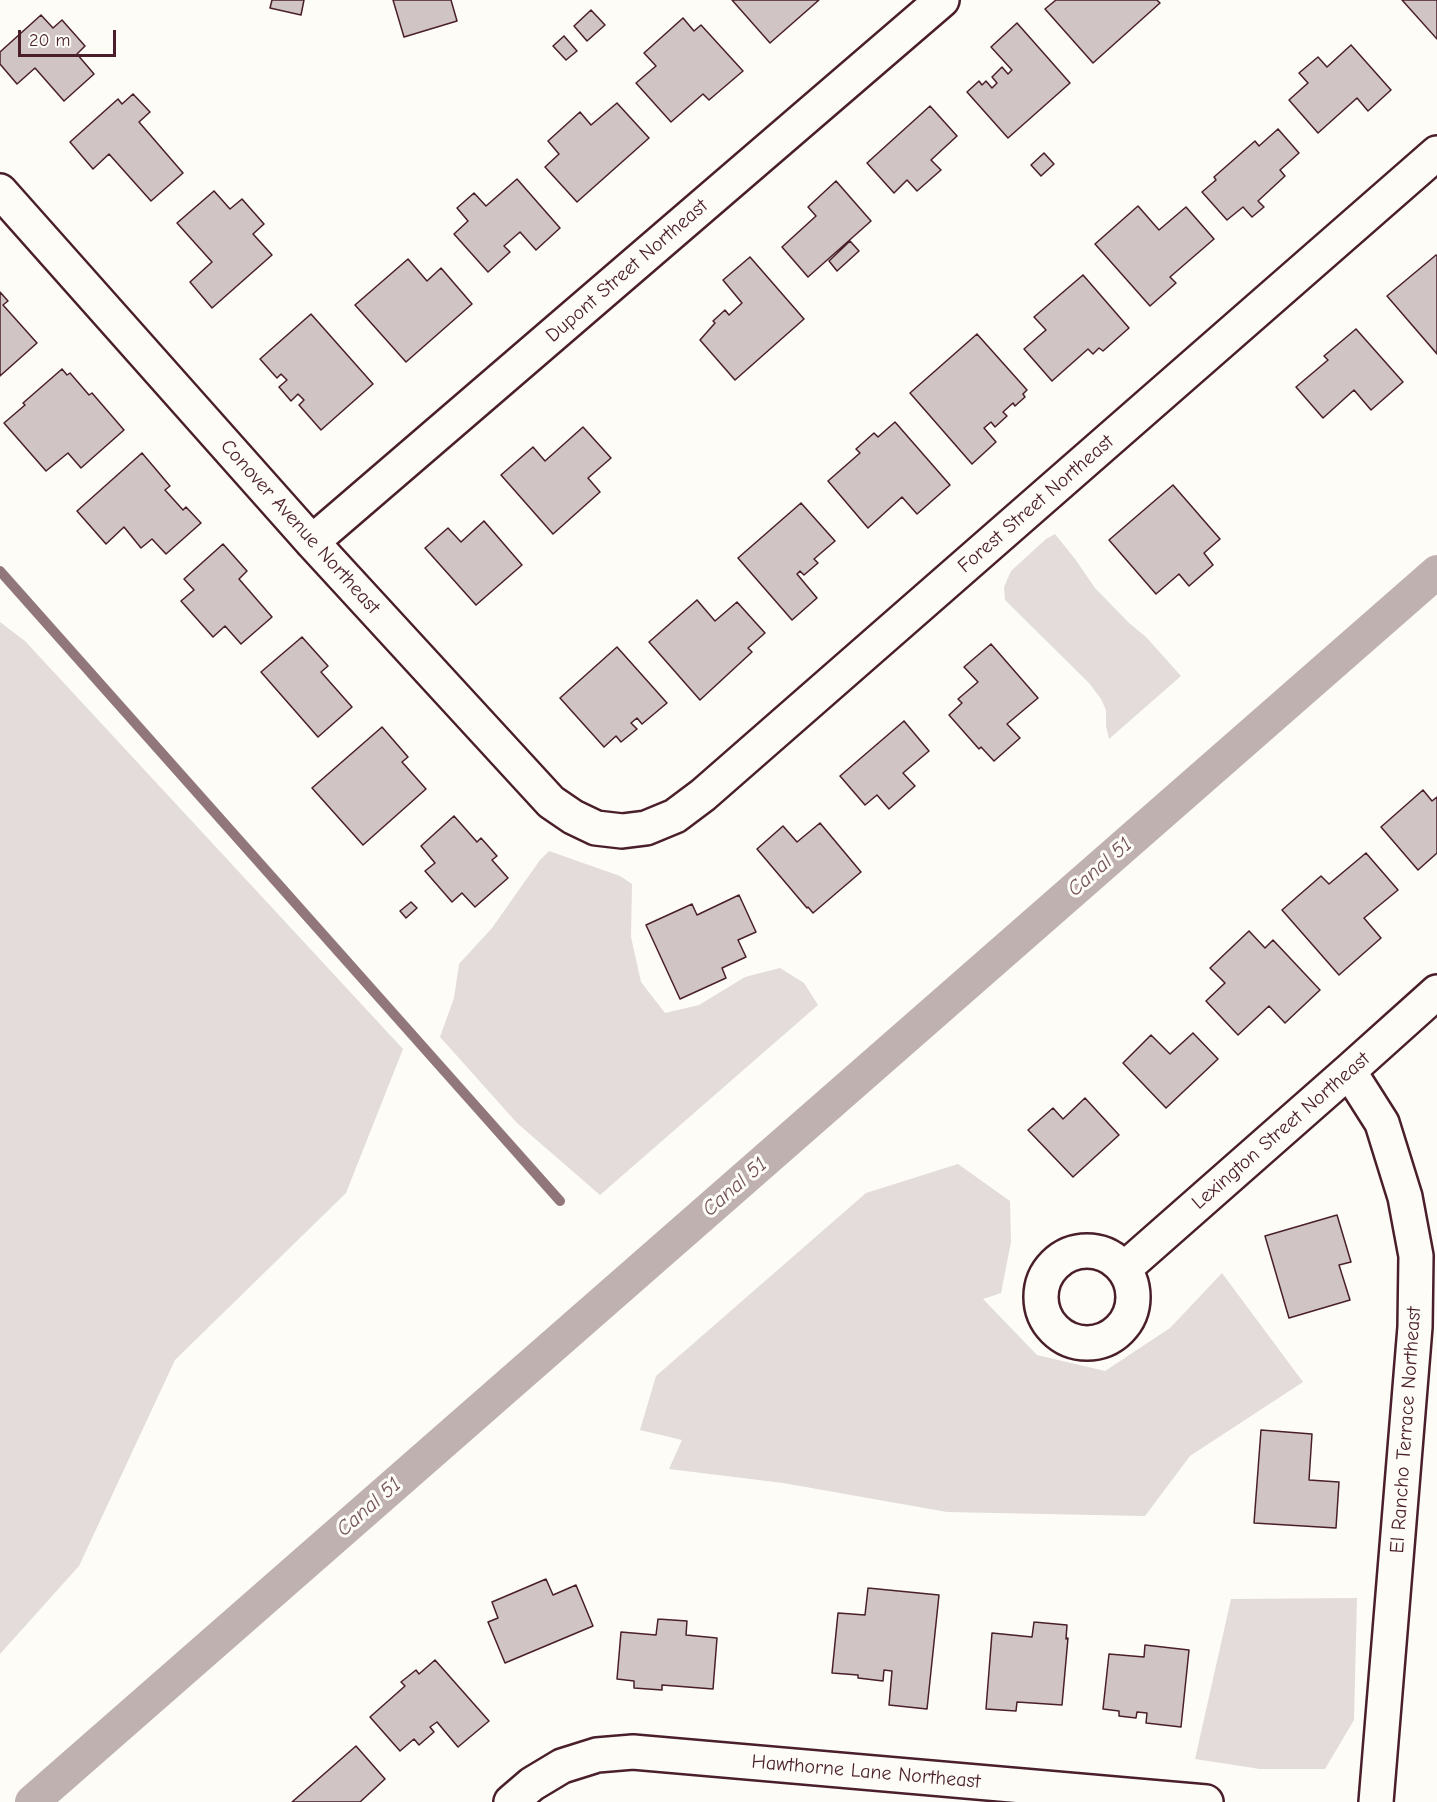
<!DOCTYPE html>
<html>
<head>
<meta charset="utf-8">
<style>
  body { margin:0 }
  #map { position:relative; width:1437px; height:1802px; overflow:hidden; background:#fdfcf7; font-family:"Comic Neue",sans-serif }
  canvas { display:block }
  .scale { position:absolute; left:18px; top:30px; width:98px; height:27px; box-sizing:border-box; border:3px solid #4a1f2b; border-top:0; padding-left:8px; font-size:18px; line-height:21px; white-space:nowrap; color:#4a1f2b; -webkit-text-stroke:4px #fdfcf7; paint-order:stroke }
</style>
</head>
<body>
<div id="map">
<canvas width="1437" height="1802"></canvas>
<div class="scale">20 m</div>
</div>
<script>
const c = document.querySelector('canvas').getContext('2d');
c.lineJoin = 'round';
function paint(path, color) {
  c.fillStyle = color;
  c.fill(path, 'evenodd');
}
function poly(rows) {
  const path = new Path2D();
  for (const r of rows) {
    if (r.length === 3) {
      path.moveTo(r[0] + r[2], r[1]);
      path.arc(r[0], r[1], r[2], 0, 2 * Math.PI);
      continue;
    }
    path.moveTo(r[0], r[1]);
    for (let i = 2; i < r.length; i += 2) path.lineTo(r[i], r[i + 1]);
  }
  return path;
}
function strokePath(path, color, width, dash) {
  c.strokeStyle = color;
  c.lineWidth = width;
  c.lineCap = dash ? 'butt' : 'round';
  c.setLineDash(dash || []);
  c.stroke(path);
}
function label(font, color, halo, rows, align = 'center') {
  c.font = font + ' "Comic Neue",sans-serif';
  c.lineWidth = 6;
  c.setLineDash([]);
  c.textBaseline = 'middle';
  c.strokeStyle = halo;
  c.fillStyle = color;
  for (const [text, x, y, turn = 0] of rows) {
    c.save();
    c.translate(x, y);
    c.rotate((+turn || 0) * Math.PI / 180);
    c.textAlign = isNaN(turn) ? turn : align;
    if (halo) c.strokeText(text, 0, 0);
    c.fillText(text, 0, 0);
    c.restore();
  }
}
const green = poly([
  [1055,534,1075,559,1095,588,1129,623,1146,637,1181,676,1109,739,1106,726,1106,710,1101,699,1089,683,1005,600,1004,587,1011,571,1046,539],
  [0,622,25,641,403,1049,346,1193,175,1360,79,1566,0,1654],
  [549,851,620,876,632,884,631,937,641,982,665,1013,699,1005,745,977,780,968,804,983,818,1005,600,1195,517,1123,440,1037,454,998,459,964,492,928,540,860],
  [958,1164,1010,1201,1011,1242,1001,1293,983,1299,1037,1355,1105,1371,1170,1328,1222,1273,1303,1382,1190,1456,1145,1516,947,1512,783,1483,669,1469,682,1440,640,1430,656,1376,866,1193],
  [1357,1598,1354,1720,1325,1769,1260,1769,1195,1759,1231,1599]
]);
const stream = poly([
  [0,571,560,1201]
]);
const canal = poly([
  [32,1802,1437,572]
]);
const building = poly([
  [272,0,304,0,301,15,270,8,272,0],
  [393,0,451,0,457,21,404,37,393,0],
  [732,0,819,0,770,43,732,0],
  [1056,0,1157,0,1160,3,1093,63,1045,9,1056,0],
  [1402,0,1437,0,1437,39,1402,0],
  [591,10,605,25,587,41,574,26,591,10],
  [41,15,53,28,62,20,85,46,77,54,94,74,64,101,35,68,17,84,0,64,0,52,41,15],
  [683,18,694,31,701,25,743,71,709,100,703,94,671,122,636,83,656,66,644,53,683,18],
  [1017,23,1070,83,1008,138,967,92,979,81,982,85,986,81,992,88,997,83,992,77,1002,67,1008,74,1012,70,991,47,1017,23],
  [564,36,577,51,566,60,553,46,564,36],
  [1351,45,1391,90,1368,111,1357,98,1318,133,1289,100,1308,83,1299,73,1318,57,1327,67,1351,45],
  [133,94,150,112,139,122,183,173,151,201,109,154,93,169,70,142,118,99,122,104,133,94],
  [617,103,649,138,577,202,545,167,559,154,548,141,580,112,591,125,617,103],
  [930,106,957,136,931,160,941,170,917,191,907,180,894,193,867,163,930,106],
  [1278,129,1299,153,1280,170,1285,176,1258,201,1264,207,1252,217,1243,207,1227,220,1202,192,1216,180,1214,177,1255,141,1259,146,1278,129],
  [1044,153,1054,164,1041,176,1031,165,1044,153],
  [517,179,560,228,536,250,520,232,504,246,510,252,488,272,454,234,468,221,457,208,474,193,486,206,517,179],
  [836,181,871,221,808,277,782,247,816,216,808,207,836,181],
  [214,191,230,209,242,199,264,224,253,234,272,255,212,308,190,282,212,262,177,223,214,191],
  [1138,206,1159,230,1186,207,1214,239,1170,277,1176,283,1150,306,1095,244,1138,206],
  [850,241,859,251,837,271,829,261,850,241],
  [1436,255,1437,256,1437,354,1387,296,1436,255],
  [750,257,804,319,735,380,700,340,715,323,713,321,725,310,729,315,742,303,723,280,750,257],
  [408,259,427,281,441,268,472,304,406,362,355,305,408,259],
  [1083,275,1129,328,1103,351,1099,348,1093,354,1088,349,1052,381,1024,349,1046,330,1034,317,1083,275],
  [0,292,8,301,3,305,37,343,0,376,0,292],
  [311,314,373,384,321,430,299,405,304,400,298,394,291,401,279,387,287,380,281,374,277,378,260,359,311,314],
  [1356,329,1403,382,1371,410,1354,390,1323,418,1296,387,1328,360,1324,356,1356,329],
  [977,334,1027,390,1023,394,1025,397,1015,406,1013,403,1003,412,1007,416,995,427,991,422,984,428,996,442,972,464,910,393,977,334],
  [62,369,67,375,70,373,89,395,92,393,124,430,81,468,68,453,46,471,4,423,25,405,23,403,62,369],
  [895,422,950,485,917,514,902,497,868,528,828,481,860,453,856,449,874,433,878,437,895,422],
  [583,427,611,458,588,478,600,492,553,534,501,475,533,447,545,461,583,427],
  [142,453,170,486,165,490,183,510,186,507,201,523,166,554,152,539,141,548,124,527,106,544,77,511,142,453],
  [1173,485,1220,539,1204,553,1213,565,1189,586,1179,574,1156,594,1109,540,1173,485],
  [801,503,835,541,814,559,818,563,804,575,800,571,797,574,817,598,792,620,738,558,801,503],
  [484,521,522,565,476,605,425,548,448,528,461,542,484,521],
  [223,544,247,571,239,579,272,617,241,644,225,626,213,637,181,601,194,590,184,579,223,544],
  [697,600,715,621,737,602,765,633,748,648,752,652,700,700,649,642,697,600],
  [302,637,328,666,321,672,352,707,318,737,261,672,302,637],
  [991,644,1038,698,1007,724,1020,738,994,761,981,747,979,749,949,715,962,703,958,699,978,682,964,667,991,644],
  [617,647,667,703,642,724,637,718,631,723,637,729,621,742,616,736,604,747,560,698,617,647],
  [904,721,929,751,903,773,915,786,889,809,877,795,865,805,840,776,904,721],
  [382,727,408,757,402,762,426,789,363,845,312,788,382,727],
  [1423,790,1432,801,1437,797,1437,853,1418,870,1381,827,1423,790],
  [454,816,477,842,481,838,497,856,492,860,508,878,475,907,462,893,452,902,425,871,435,863,421,846,454,816],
  [820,823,861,872,813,913,808,907,807,908,757,849,783,826,797,842,820,823],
  [1366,853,1398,890,1364,918,1381,938,1339,975,1282,910,1321,876,1329,884,1366,853],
  [739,895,756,932,738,940,746,957,722,968,726,978,680,999,646,925,692,904,697,915,739,895],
  [411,902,417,908,406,918,400,911,411,902],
  [1249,931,1265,948,1273,940,1320,990,1285,1023,1269,1006,1238,1035,1206,1001,1225,983,1210,968,1249,931],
  [1193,1033,1218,1059,1166,1108,1123,1063,1151,1035,1170,1054,1193,1033],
  [1085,1098,1119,1135,1073,1177,1028,1130,1053,1108,1063,1119,1085,1098],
  [1337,1215,1351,1262,1339,1265,1350,1300,1289,1318,1265,1236,1337,1215],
  [1261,1430,1312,1434,1309,1480,1339,1482,1336,1528,1254,1523,1261,1430],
  [546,1579,553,1595,576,1585,593,1626,505,1663,488,1622,498,1618,492,1602,546,1579],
  [868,1588,939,1595,927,1709,889,1705,892,1671,884,1670,883,1681,858,1678,858,1675,832,1673,838,1613,865,1615,868,1588],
  [658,1619,687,1621,686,1635,717,1638,713,1689,662,1685,662,1690,634,1688,634,1681,617,1679,621,1632,656,1635,658,1619],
  [1034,1622,1067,1625,1066,1639,1068,1638,1062,1705,1017,1702,1016,1711,986,1709,992,1633,1032,1637,1034,1622],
  [1145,1645,1189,1650,1181,1727,1146,1723,1147,1713,1137,1712,1136,1718,1119,1716,1119,1711,1103,1709,1109,1654,1144,1657,1145,1645],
  [435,1660,489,1721,458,1747,437,1722,430,1727,434,1732,419,1745,414,1739,400,1751,370,1717,405,1686,401,1682,416,1670,419,1674,435,1660],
  [356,1746,385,1779,360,1802,292,1802,356,1746]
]);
const minor = poly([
  [0,191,312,542,551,802,573,817,596,828,622,831,646,828,675,816,703,795,1437,153],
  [312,542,942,0],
  [1349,1071,1382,1123,1405,1197,1416,1256,1415,1327,1376,1802],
  [1087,1297,46],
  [1124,1269,1349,1071,1437,992],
  [511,1802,532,1784,562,1766,597,1755,633,1752,1206,1802]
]);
const streetNames = [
  ["Dupont Street Northeast",627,271,-41],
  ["Forest Street Northeast",1036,504,-41],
  ["Conover Avenue Northeast",300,527,48],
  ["Lexington Street Northeast",1281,1131,-41],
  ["El Rancho Terrace Northeast",1406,1430,-86],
  ["Hawthorne Lane Northeast",866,1772,5]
];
const waterNames = [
  ["Canal 51",1100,867,-41],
  ["Canal 51",735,1187,-41],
  ["Canal 51",369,1507,-41]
];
paint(green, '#e3dcda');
strokePath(stream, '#91777b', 10);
strokePath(canal, '#c0b1b1', 34);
paint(building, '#d0c5c4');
strokePath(building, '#4a1f2b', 1.5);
strokePath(minor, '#4a1f2b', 38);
strokePath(minor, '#fdfcf7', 33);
label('20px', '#4a1f2b', '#fdfcf7', streetNames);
label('italic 21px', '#73525a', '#fdfcf7', waterNames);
</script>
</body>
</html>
